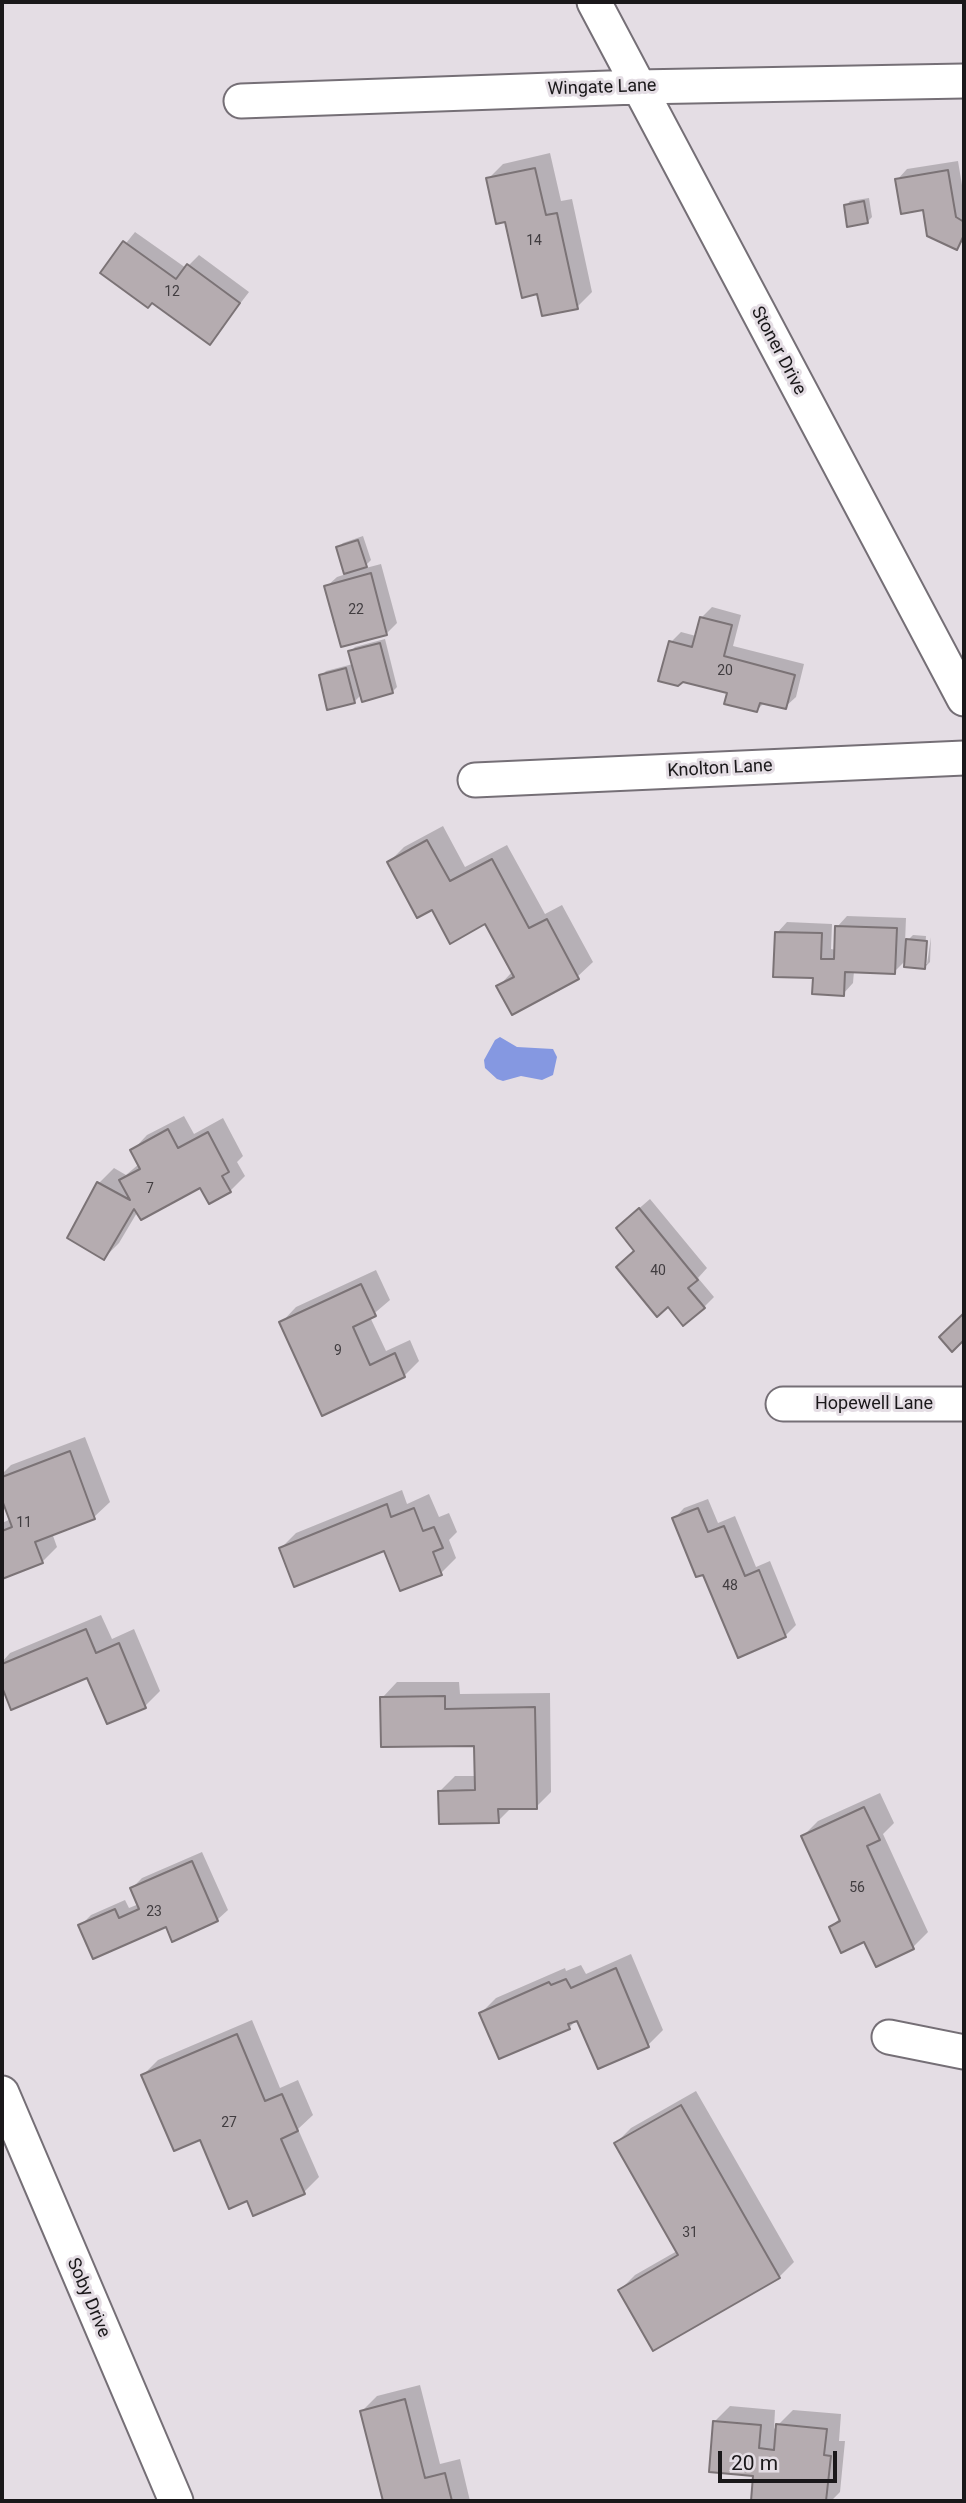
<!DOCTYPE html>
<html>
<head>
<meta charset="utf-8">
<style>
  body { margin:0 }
  #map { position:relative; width:966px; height:2503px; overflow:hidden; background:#e4dde4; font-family:Roboto,sans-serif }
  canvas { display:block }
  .frame { position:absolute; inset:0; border:4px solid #1a181a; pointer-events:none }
  .scale { position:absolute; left:718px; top:2451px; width:119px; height:32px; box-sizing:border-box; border:4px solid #1a181a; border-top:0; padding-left:9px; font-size:21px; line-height:24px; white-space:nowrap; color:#1a181a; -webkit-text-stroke:5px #e4dde4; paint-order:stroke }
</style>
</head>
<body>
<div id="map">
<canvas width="966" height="2503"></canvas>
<div class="frame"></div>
<div class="scale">20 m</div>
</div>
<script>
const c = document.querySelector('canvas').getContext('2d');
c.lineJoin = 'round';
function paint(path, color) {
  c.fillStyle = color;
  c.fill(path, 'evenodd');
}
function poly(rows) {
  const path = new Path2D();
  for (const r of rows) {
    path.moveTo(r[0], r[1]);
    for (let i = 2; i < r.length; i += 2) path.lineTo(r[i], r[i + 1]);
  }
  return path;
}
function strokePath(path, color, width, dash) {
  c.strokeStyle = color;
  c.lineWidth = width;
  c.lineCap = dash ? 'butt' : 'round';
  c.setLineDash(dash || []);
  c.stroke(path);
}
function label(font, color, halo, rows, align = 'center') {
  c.font = font + ' Roboto,sans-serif';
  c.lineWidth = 6;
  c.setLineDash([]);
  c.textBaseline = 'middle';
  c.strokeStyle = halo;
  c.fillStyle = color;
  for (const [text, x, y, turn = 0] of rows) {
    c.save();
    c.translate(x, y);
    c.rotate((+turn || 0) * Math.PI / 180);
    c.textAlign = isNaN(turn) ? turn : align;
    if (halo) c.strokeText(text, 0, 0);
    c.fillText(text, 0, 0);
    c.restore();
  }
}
const water = poly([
  [500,1037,517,1047,553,1049,557,1057,553,1075,542,1080,521,1076,503,1081,497,1079,485,1068,484,1060,495,1040]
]);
const shadow = poly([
  [550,153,561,201,572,199,592,292,577,307,538,292,488,179,503,164],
  [958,161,964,197,964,240,956,248,897,180,907,169],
  [869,198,872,217,867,222,846,206,850,201],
  [135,232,186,268,199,255,249,292,210,343,152,301,102,273],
  [363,536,371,560,362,569,381,564,397,623,387,633,342,645,326,587,337,577,346,574,338,547,343,543],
  [712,607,741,615,733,646,804,664,796,697,785,707,765,702,757,710,729,692,671,642,681,632,696,636,701,618],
  [385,639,397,687,392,692,362,694,354,702,321,676,326,671,353,664,350,652,355,647],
  [443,826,465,867,507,845,545,914,562,905,593,962,577,977,498,987,513,971,486,922,432,908,389,862,404,847],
  [847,916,906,918,905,943,913,935,926,936,924,964,927,964,931,937,930,962,925,967,907,959,894,972,854,971,853,983,843,994,777,933,787,922,832,924,831,949,836,950,837,927],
  [184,1116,194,1134,223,1118,243,1156,237,1162,245,1176,230,1191,201,1185,138,1211,119,1243,104,1258,99,1183,114,1168,126,1175,139,1164,132,1151,147,1135],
  [650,1199,707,1268,698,1278,714,1297,704,1307,668,1305,636,1250,628,1218],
  [376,1270,390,1300,370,1317,386,1351,410,1340,419,1361,404,1376,323,1413,281,1323,296,1307],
  [85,1437,110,1502,94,1517,52,1533,57,1547,42,1562,2,1577,2,1523,11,1519,2,1495,2,1474,11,1465],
  [402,1490,407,1504,429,1494,439,1517,449,1513,457,1532,449,1540,456,1558,441,1573,385,1549,281,1548,296,1533],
  [708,1499,718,1523,735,1516,756,1567,770,1561,796,1625,785,1636,704,1572,674,1519,684,1508],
  [101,1615,112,1639,134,1629,160,1691,145,1706,88,1676,12,1708,2,1683,2,1662,10,1653],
  [397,1682,459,1682,460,1694,550,1693,551,1792,536,1807,512,1807,498,1821,440,1791,455,1776,477,1776,476,1744,382,1698],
  [880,1793,894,1823,883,1834,928,1932,913,1947,831,1927,840,1918,803,1836,818,1821],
  [202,1852,228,1910,217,1920,167,1924,81,1925,91,1915,125,1900,129,1908,139,1904,132,1888,142,1878],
  [631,1954,663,2030,648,2045,578,2018,569,2028,481,2013,496,1998,565,1968,566,1971,581,1965,586,1974],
  [252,2020,280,2088,298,2080,313,2115,298,2129,319,2177,304,2192,248,2199,201,2138,143,2075,158,2060],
  [696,2091,794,2262,779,2277,620,2290,635,2275,677,2251,616,2143,631,2128],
  [420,2385,440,2464,460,2459,470,2501,385,2501,362,2411,377,2396],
  [730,2406,775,2410,774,2429,793,2410,841,2414,839,2441,845,2441,840,2492,831,2501,753,2501,755,2474,715,2421]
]);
const building = poly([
  [535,168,546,215,557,213,578,309,542,316,537,294,522,298,505,222,496,224,486,178,535,168],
  [948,170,956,217,964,222,964,235,957,250,927,236,923,210,901,214,895,179,948,170],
  [864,201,868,223,847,227,844,205,864,201],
  [123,241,176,279,187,264,240,303,210,345,152,303,148,308,100,273,123,241],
  [358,540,367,567,344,574,336,547,358,540],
  [371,573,387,635,341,647,324,586,371,573],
  [700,617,732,625,724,656,795,675,786,709,760,703,757,712,724,704,727,693,683,682,678,686,658,681,669,641,692,647,700,617],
  [380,643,393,693,362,702,348,651,380,643],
  [346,668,355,703,327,710,319,675,346,668],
  [427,840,450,881,492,859,529,928,547,919,579,979,512,1015,496,986,514,977,485,924,450,944,432,910,417,918,387,862,427,840],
  [835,926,897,928,895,974,845,972,844,996,812,994,813,978,773,977,775,932,822,933,821,959,834,959,835,926],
  [906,939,927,941,925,969,904,967,906,939],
  [168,1129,178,1148,208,1132,229,1172,222,1176,231,1192,209,1204,200,1188,141,1220,134,1209,104,1260,67,1238,97,1182,130,1200,119,1180,140,1169,130,1150,168,1129],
  [639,1208,698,1280,688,1288,705,1308,683,1326,668,1307,657,1317,616,1267,634,1251,616,1228,639,1208],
  [361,1284,376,1316,353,1327,370,1365,395,1353,405,1377,322,1416,279,1322,361,1284],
  [964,1313,964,1340,952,1352,939,1337,964,1313],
  [70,1451,95,1519,35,1542,43,1563,2,1579,2,1531,12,1527,2,1500,2,1477,70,1451],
  [387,1504,391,1517,414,1508,423,1531,434,1527,443,1548,433,1552,442,1575,400,1591,384,1551,294,1587,279,1548,387,1504],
  [698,1508,708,1532,724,1526,745,1576,759,1570,786,1637,738,1658,703,1575,696,1577,672,1518,698,1508],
  [86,1629,96,1653,119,1643,146,1708,107,1724,87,1678,11,1710,2,1687,2,1664,86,1629],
  [445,1696,445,1709,535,1707,537,1809,498,1809,499,1823,439,1824,438,1791,475,1790,474,1746,381,1747,380,1697,445,1696],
  [864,1807,880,1840,867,1846,914,1949,876,1967,864,1942,841,1953,829,1927,840,1921,801,1836,864,1807],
  [192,1861,218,1921,172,1942,166,1927,93,1959,78,1925,115,1909,119,1918,139,1909,130,1888,192,1861],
  [616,1968,649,2047,598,2069,577,2021,568,2024,570,2029,499,2059,479,2013,549,1982,551,1985,566,1979,571,1988,616,1968],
  [237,2034,265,2101,282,2094,298,2131,281,2139,305,2194,253,2216,247,2201,229,2209,200,2140,174,2151,141,2075,237,2034],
  [681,2105,780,2278,653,2351,618,2290,678,2255,614,2143,681,2105],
  [405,2399,425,2478,445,2473,452,2501,383,2501,360,2411,405,2399],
  [713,2421,761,2425,759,2448,774,2450,776,2424,827,2429,824,2455,831,2456,826,2501,751,2501,753,2476,709,2472,713,2421]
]);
const minor = poly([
  [594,2,964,699],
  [241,101,637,87,964,81],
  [475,780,964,758],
  [783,1404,964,1404],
  [889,2037,964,2052],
  [2,2093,176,2501]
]);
const numberNames = [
  ["14",534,241],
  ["12",172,292],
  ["22",356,610],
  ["20",725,671],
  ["7",150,1189],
  ["40",658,1271],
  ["9",338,1351],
  ["11",24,1523],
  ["48",730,1586],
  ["56",857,1888],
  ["23",154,1912],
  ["27",229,2123],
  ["31",690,2233]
];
const streetNames = [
  ["Wingate Lane",602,88,-2],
  ["Stoner Drive",778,351,62],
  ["Knolton Lane",720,769,-3],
  ["Hopewell Lane",874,1404],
  ["Soby Drive",88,2298,67]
];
paint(water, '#8598e1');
paint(shadow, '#0003');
paint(building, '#b5acb0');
strokePath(building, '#7b7376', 2);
strokePath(minor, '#756f76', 37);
strokePath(minor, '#fff', 33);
label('14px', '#413d40', null, numberNames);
label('18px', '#1a181a', '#e4dde4', streetNames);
</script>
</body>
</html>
